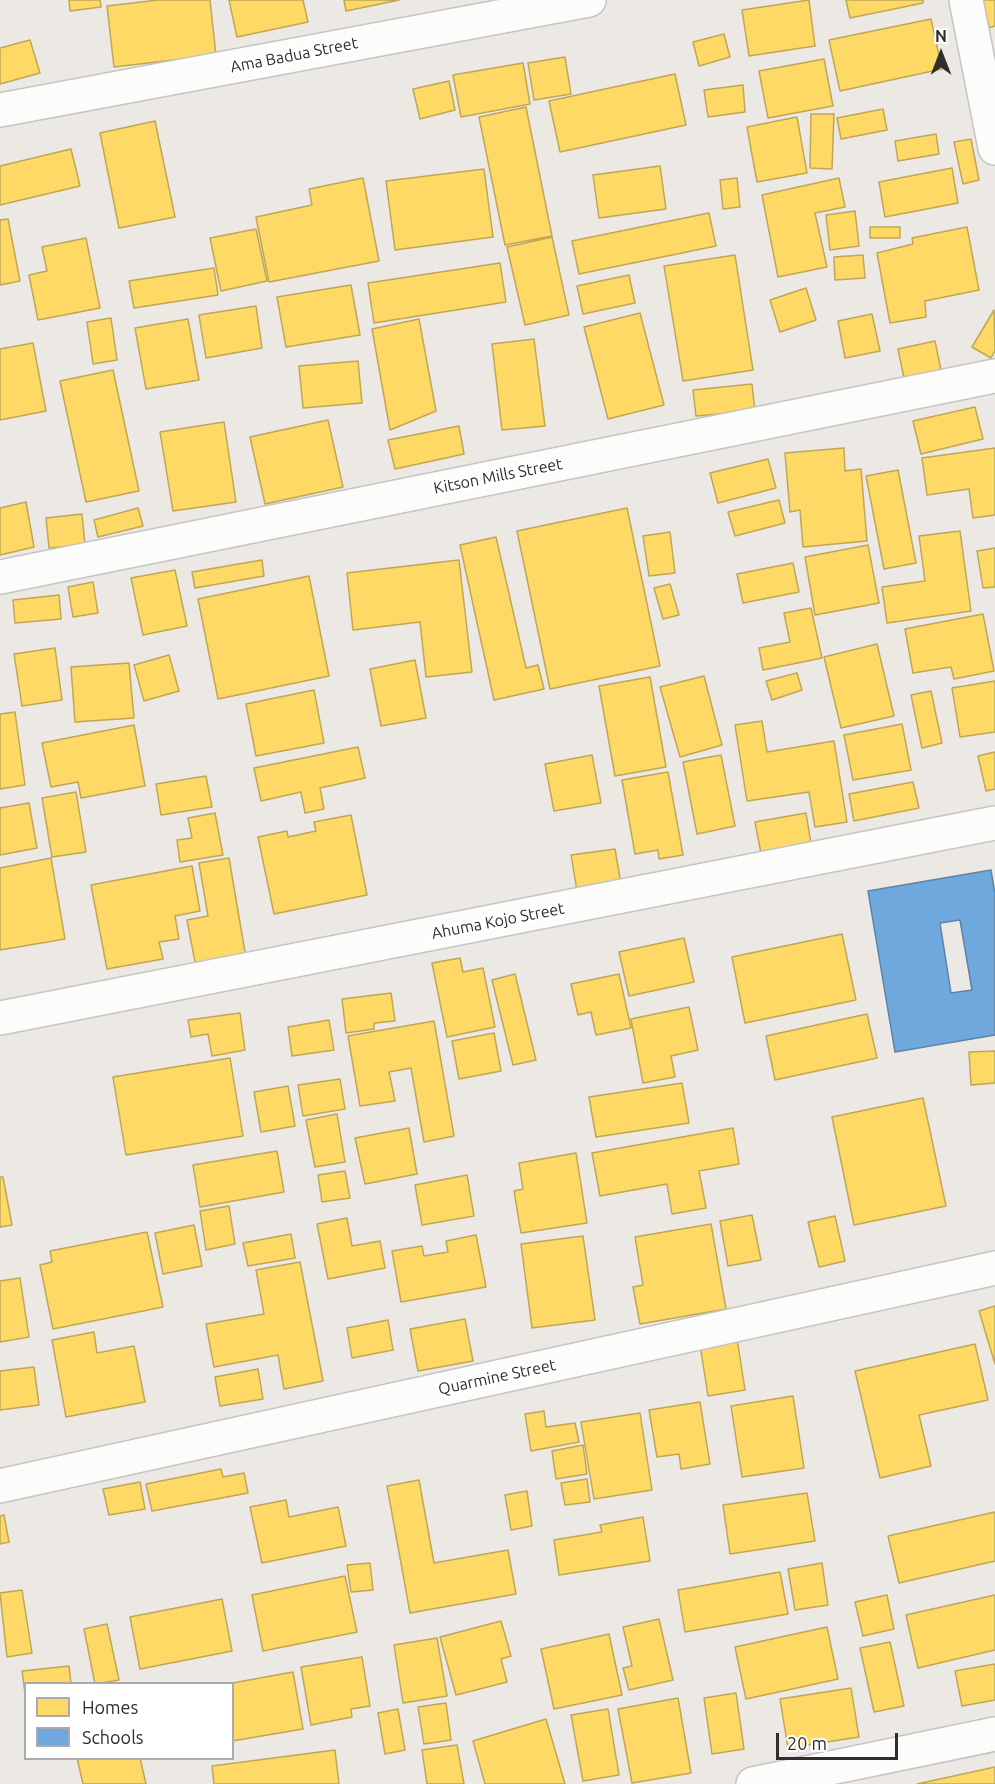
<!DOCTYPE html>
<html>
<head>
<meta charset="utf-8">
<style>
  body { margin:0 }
  #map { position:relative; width:995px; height:1784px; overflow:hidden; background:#ece8e4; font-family:Ubuntu,sans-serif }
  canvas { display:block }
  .legend { position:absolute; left:24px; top:1682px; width:210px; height:78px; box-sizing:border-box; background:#fff; border:2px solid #ababab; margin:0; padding:8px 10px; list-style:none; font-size:18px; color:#2e2e2e }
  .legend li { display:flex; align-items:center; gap:12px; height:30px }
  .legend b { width:30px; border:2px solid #ababab }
  .north { position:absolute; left:911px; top:24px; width:60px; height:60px; -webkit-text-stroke:4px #fff; paint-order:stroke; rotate:0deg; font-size:16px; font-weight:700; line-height:24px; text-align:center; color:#2e2e2e }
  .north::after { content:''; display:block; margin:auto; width:21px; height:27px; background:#2e2e2e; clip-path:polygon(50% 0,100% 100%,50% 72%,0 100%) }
  .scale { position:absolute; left:776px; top:1733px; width:122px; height:27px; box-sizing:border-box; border:3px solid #2e2e2e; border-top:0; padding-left:8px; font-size:18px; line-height:21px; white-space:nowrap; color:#2e2e2e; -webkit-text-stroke:4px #fff; paint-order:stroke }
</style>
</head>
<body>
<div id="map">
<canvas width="995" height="1784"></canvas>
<ul class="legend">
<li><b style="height:16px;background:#ffd966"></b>Homes</li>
<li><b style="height:16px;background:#6fa8dc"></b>Schools</li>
</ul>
<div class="north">N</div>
<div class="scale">20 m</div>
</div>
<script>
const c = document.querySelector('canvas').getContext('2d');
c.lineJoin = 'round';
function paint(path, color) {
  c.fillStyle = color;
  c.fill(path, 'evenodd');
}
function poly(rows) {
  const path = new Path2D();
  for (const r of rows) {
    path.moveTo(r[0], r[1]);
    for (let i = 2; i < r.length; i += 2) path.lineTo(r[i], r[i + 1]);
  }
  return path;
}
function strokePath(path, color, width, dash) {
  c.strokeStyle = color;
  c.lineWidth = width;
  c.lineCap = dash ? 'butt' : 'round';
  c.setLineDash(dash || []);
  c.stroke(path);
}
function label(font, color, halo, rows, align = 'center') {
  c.font = font + ' Ubuntu,sans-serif';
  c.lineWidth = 6;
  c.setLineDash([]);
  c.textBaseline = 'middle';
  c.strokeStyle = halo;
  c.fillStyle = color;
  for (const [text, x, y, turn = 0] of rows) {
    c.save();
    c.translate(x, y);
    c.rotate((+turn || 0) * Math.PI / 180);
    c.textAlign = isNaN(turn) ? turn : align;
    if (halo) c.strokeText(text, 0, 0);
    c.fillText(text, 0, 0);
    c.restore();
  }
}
const homes = poly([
  [69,0,100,0,101,7,70,11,69,0],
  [158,0,210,0,216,55,114,67,107,6,158,0],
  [229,0,303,0,308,22,237,37,229,0],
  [344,0,399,0,346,11,344,0],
  [809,0,815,46,749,56,742,10,809,0],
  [846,0,923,0,923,3,850,18,846,0],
  [983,0,995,0,995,26,989,28,983,0],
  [931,19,942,69,840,91,829,40,931,19],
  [724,34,730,57,699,66,693,42,724,34],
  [30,40,40,73,0,84,0,48,30,40],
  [565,57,571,94,534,100,528,63,565,57],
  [824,59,833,106,768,118,759,71,824,59],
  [523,63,530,104,461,117,453,75,523,63],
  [675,74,686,125,560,152,549,101,675,74],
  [449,81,455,110,420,119,413,89,449,81],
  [743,85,745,112,708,117,704,90,743,85],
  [526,107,552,236,505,245,479,117,526,107],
  [883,109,887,130,841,139,837,118,883,109],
  [811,114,834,114,832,169,810,168,811,114],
  [797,117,807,173,757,182,747,127,797,117],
  [155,121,175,217,119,228,100,133,155,121],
  [936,134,939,154,898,161,895,141,936,134],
  [971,139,979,180,963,184,954,142,971,139],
  [71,149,80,186,0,205,0,166,71,149],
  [660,166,666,209,599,218,593,175,660,166],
  [952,168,958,203,885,217,879,182,952,168],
  [484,169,493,237,395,250,386,181,484,169],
  [363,178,379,261,269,282,256,217,312,205,309,189,363,178],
  [737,178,740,207,723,209,720,180,737,178],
  [839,178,845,207,815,213,827,267,778,277,762,195,839,178],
  [855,211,859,246,830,250,826,215,855,211],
  [709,213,716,246,579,274,572,241,709,213],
  [8,219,20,281,0,285,0,220,8,219],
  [870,227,900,227,900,238,870,238,870,227],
  [967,227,979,290,925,301,926,317,890,323,877,253,913,244,912,238,967,227],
  [256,229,267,281,221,291,210,238,256,229],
  [552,237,569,315,525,325,507,247,552,237],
  [86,238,100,308,38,320,29,275,47,271,42,247,86,238],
  [735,255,753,370,683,381,664,266,735,255],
  [863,255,865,278,835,280,834,257,863,255],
  [500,263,506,302,374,323,368,283,500,263],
  [214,268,218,295,134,308,129,281,214,268],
  [629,275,635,303,583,314,577,286,629,275],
  [351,285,360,335,286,347,277,297,351,285],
  [806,288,816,320,780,332,770,300,806,288],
  [256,306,262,348,206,358,199,315,256,306],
  [994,310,995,351,991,358,972,347,994,310],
  [640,313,664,405,608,419,584,327,640,313],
  [872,314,880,351,845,358,838,321,872,314],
  [111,318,117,360,93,364,87,322,111,318],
  [188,319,199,380,146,389,135,328,188,319],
  [419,319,436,411,390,430,372,329,419,319],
  [534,339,545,426,502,430,492,344,534,339],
  [935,341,941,370,904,378,898,349,935,341],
  [33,343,46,411,0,420,0,349,33,343],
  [358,361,362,403,303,408,299,366,358,361],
  [113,370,139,491,86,502,60,381,113,370],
  [752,384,755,411,696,416,693,390,752,384],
  [975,407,983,439,921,454,913,421,975,407],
  [328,420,343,487,265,504,250,437,328,420],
  [224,422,236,502,173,511,160,432,224,422],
  [459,426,464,454,395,469,388,440,459,426],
  [844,448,845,471,861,469,867,541,803,547,800,510,790,512,785,453,844,448],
  [995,448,995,515,973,518,969,489,927,495,922,458,995,448],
  [768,459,776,488,718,503,710,473,768,459],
  [898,470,916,563,884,569,866,476,898,470],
  [779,500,785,523,735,536,728,512,779,500],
  [26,502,34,547,0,555,0,508,26,502],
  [138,508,143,526,98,537,94,520,138,508],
  [627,508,660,666,550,689,517,531,627,508],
  [82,514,85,545,49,548,46,518,82,514],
  [960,531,971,611,887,623,882,587,925,581,919,536,960,531],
  [670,532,675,573,649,576,643,536,670,532],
  [496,537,526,668,538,665,544,689,494,700,460,545,496,537],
  [868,545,879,603,815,615,805,557,868,545],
  [995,548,995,587,983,588,977,551,995,548],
  [262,560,264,576,195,588,192,572,262,560],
  [459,560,472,672,426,677,420,622,353,630,347,573,459,560],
  [793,563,799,592,743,603,737,574,793,563],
  [175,570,187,626,143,635,131,578,175,570],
  [309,576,329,676,218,699,198,599,309,576],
  [93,582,98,613,73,617,68,587,93,582],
  [670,584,679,615,663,619,654,588,670,584],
  [59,595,61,619,15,623,13,600,59,595],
  [811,608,822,658,763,670,759,648,790,642,784,613,811,608],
  [983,614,994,671,954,679,951,667,913,673,905,629,983,614],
  [877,644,894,716,841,728,824,657,877,644],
  [55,648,62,700,22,706,14,654,55,648],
  [169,655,179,691,144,701,134,665,169,655],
  [415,660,426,718,381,726,370,669,415,660],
  [129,663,134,718,75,722,71,667,129,663],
  [797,673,802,690,772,700,766,681,797,673],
  [704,676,722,745,680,757,660,687,704,676],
  [650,677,666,767,615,776,599,686,650,677],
  [995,681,995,732,960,737,952,688,995,681],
  [314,690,324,743,256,756,246,704,314,690],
  [931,691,942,743,922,748,911,695,931,691],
  [15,712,25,785,0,789,0,714,15,712],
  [762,721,767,752,834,741,847,822,815,827,809,792,747,801,735,725,762,721],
  [902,724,911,770,853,780,844,735,902,724],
  [134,725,145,786,81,798,78,782,51,787,42,743,134,725],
  [358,747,365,778,320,788,324,809,305,813,301,792,261,801,254,768,358,747],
  [995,752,995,789,986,791,978,756,995,752],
  [592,755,601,803,554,811,545,764,592,755],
  [721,755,735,826,697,834,683,762,721,755],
  [668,772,683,855,659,859,658,850,635,854,622,780,668,772],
  [206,776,212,807,161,815,156,784,206,776],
  [913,782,919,808,854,821,849,794,913,782],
  [76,792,86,852,52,857,42,798,76,792],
  [29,803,37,848,0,855,0,808,29,803],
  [215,813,223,855,180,862,177,840,192,838,188,818,215,813],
  [806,813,813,855,763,864,755,822,806,813],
  [351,815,367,895,274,914,258,837,287,831,288,837,316,831,314,822,351,815],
  [615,849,621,884,577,891,571,855,615,849],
  [51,858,65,939,0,950,0,868,51,858],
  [229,858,246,958,196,967,187,920,208,916,199,863,229,858],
  [192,866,200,911,175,916,179,939,159,942,163,959,107,969,91,885,192,866],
  [842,934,856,1000,745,1023,732,957,842,934],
  [684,938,694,982,629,996,619,952,684,938],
  [460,958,463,972,483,968,495,1027,447,1037,432,963,460,958],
  [515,974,536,1060,513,1065,492,980,515,974],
  [619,974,631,1028,596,1035,591,1012,578,1015,571,984,619,974],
  [391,993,395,1021,374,1023,374,1029,346,1033,342,999,391,993],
  [689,1007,698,1050,671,1056,675,1077,643,1083,631,1019,689,1007],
  [240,1013,245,1050,212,1056,208,1034,191,1037,188,1020,240,1013],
  [867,1014,877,1058,775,1080,766,1036,867,1014],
  [329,1020,334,1050,292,1056,288,1027,329,1020],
  [434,1021,454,1136,424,1142,411,1068,389,1072,395,1101,360,1106,348,1036,434,1021],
  [494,1033,501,1071,459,1079,452,1041,494,1033],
  [995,1051,995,1083,971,1085,969,1052,995,1051],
  [230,1058,243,1136,126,1155,113,1077,230,1058],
  [340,1079,345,1109,303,1116,298,1085,340,1079],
  [682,1083,689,1123,596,1137,589,1097,682,1083],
  [288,1086,295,1126,261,1132,254,1092,288,1086],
  [923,1098,946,1206,854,1225,832,1117,923,1098],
  [337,1114,345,1162,315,1167,306,1120,337,1114],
  [409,1128,417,1174,365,1184,355,1138,409,1128],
  [733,1128,739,1164,699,1171,706,1208,672,1214,667,1184,600,1196,592,1153,733,1128],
  [277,1151,284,1192,200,1207,193,1165,277,1151],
  [576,1153,587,1223,521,1233,514,1191,523,1189,519,1163,576,1153],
  [345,1171,350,1198,322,1202,318,1175,345,1171],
  [467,1175,474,1216,422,1225,415,1185,467,1175],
  [0,1177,3,1177,12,1225,0,1227,0,1177],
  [229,1206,235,1244,206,1250,200,1211,229,1206],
  [752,1215,761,1260,728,1266,720,1221,752,1215],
  [835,1216,845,1261,819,1267,808,1222,835,1216],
  [347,1218,352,1246,380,1241,385,1268,328,1279,317,1224,347,1218],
  [711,1224,726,1309,640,1324,633,1287,643,1285,635,1237,711,1224],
  [194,1225,202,1266,163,1274,155,1233,194,1225],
  [147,1232,163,1307,53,1329,40,1265,52,1262,50,1251,147,1232],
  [291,1234,295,1258,248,1266,243,1243,291,1234],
  [476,1235,486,1287,401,1302,392,1251,422,1246,424,1256,448,1252,446,1241,476,1235],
  [583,1236,595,1320,532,1328,521,1244,583,1236],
  [300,1262,323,1381,284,1389,278,1355,214,1367,206,1324,264,1314,256,1270,300,1262],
  [20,1278,29,1337,0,1342,0,1281,20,1278],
  [995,1306,995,1364,979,1311,995,1306],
  [465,1319,473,1361,418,1371,410,1329,465,1319],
  [388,1320,393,1350,352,1358,347,1328,388,1320],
  [94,1332,97,1353,134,1346,145,1402,66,1417,52,1340,94,1332],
  [736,1332,745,1390,708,1396,699,1338,736,1332],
  [975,1344,988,1400,919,1415,931,1466,880,1478,855,1371,975,1344],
  [34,1367,39,1405,0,1410,0,1371,34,1367],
  [258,1369,263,1399,220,1406,215,1377,258,1369],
  [793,1396,804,1468,742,1477,731,1406,793,1396],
  [700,1402,710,1464,681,1469,679,1454,657,1457,649,1410,700,1402],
  [544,1411,546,1427,575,1423,579,1442,531,1451,525,1414,544,1411],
  [640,1413,652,1490,594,1499,581,1422,640,1413],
  [583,1445,587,1474,556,1479,552,1451,583,1445],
  [221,1469,223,1477,244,1473,248,1493,152,1511,146,1484,221,1469],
  [587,1479,590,1502,565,1505,561,1483,587,1479],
  [419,1480,434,1563,508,1550,516,1594,410,1613,387,1486,419,1480],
  [140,1482,145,1509,109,1515,103,1489,140,1482],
  [527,1491,532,1526,511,1530,505,1495,527,1491],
  [807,1493,815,1541,730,1554,723,1505,807,1493],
  [286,1500,289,1517,338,1507,346,1546,262,1563,250,1507,286,1500],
  [995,1512,995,1561,899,1583,888,1536,995,1512],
  [4,1515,9,1542,0,1544,0,1516,4,1515],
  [643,1517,650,1561,559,1575,554,1540,602,1532,600,1525,643,1517],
  [370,1563,373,1590,351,1592,347,1565,370,1563],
  [822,1563,828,1605,795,1610,788,1569,822,1563],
  [780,1572,788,1614,685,1632,678,1590,780,1572],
  [345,1576,357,1632,263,1651,252,1595,345,1576],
  [22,1590,32,1653,7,1657,0,1593,22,1590],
  [887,1595,894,1629,863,1636,855,1602,887,1595],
  [995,1595,995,1650,918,1668,906,1615,995,1595],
  [222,1599,232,1651,140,1669,130,1617,222,1599],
  [659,1619,673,1680,629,1690,623,1668,632,1666,623,1627,659,1619],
  [501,1621,511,1656,501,1659,507,1682,456,1695,440,1637,501,1621],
  [107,1624,119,1680,95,1684,84,1629,107,1624],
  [827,1627,838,1679,746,1699,735,1647,827,1627],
  [609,1634,622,1695,554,1709,541,1649,609,1634],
  [437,1638,447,1696,403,1703,394,1645,437,1638],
  [890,1642,904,1706,874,1712,860,1648,890,1642],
  [362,1657,370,1706,351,1709,352,1717,311,1725,301,1667,362,1657],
  [995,1664,995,1700,962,1706,955,1671,995,1664],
  [69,1666,71,1684,26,1684,25,1693,22,1671,69,1666],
  [293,1672,303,1729,232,1741,232,1684,227,1684,293,1672],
  [851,1688,859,1737,788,1748,780,1699,851,1688],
  [736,1693,744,1749,712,1754,704,1698,736,1693],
  [678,1698,691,1773,632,1783,618,1709,678,1698],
  [446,1703,451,1740,424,1744,418,1707,446,1703],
  [398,1709,405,1750,385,1754,378,1713,398,1709],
  [608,1709,619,1775,583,1781,571,1715,608,1709],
  [546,1719,565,1784,485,1784,473,1741,546,1719],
  [457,1745,464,1784,427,1784,422,1750,457,1745],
  [335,1750,339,1784,214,1784,212,1766,335,1750],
  [77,1758,140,1758,146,1784,83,1784,77,1758],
  [995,1767,995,1784,917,1784,995,1767]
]);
const schools = poly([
  [991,870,995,894,995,1035,895,1052,868,891,991,870],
  [960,920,972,990,951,993,940,923,960,920]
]);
const minor = poly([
  [966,0,995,148],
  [0,110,589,0],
  [0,577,995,376],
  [0,1018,995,823],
  [0,1486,995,1268],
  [753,1784,995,1734]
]);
const streetNames = [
  ["Ama Badua Street",294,55,-11],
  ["Kitson Mills Street",498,476,-11],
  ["Ahuma Kojo Street",498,921,-11],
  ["Quarmine Street",497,1377,-12]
];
paint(homes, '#ffd966');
strokePath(homes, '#c0a655', 1.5);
paint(schools, '#6fa8dc');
strokePath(schools, '#5c83a8', 1.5);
strokePath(minor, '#c5c4c5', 36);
strokePath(minor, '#fcfcfb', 33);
label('16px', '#2e2e2e', '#fff', streetNames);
</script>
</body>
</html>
